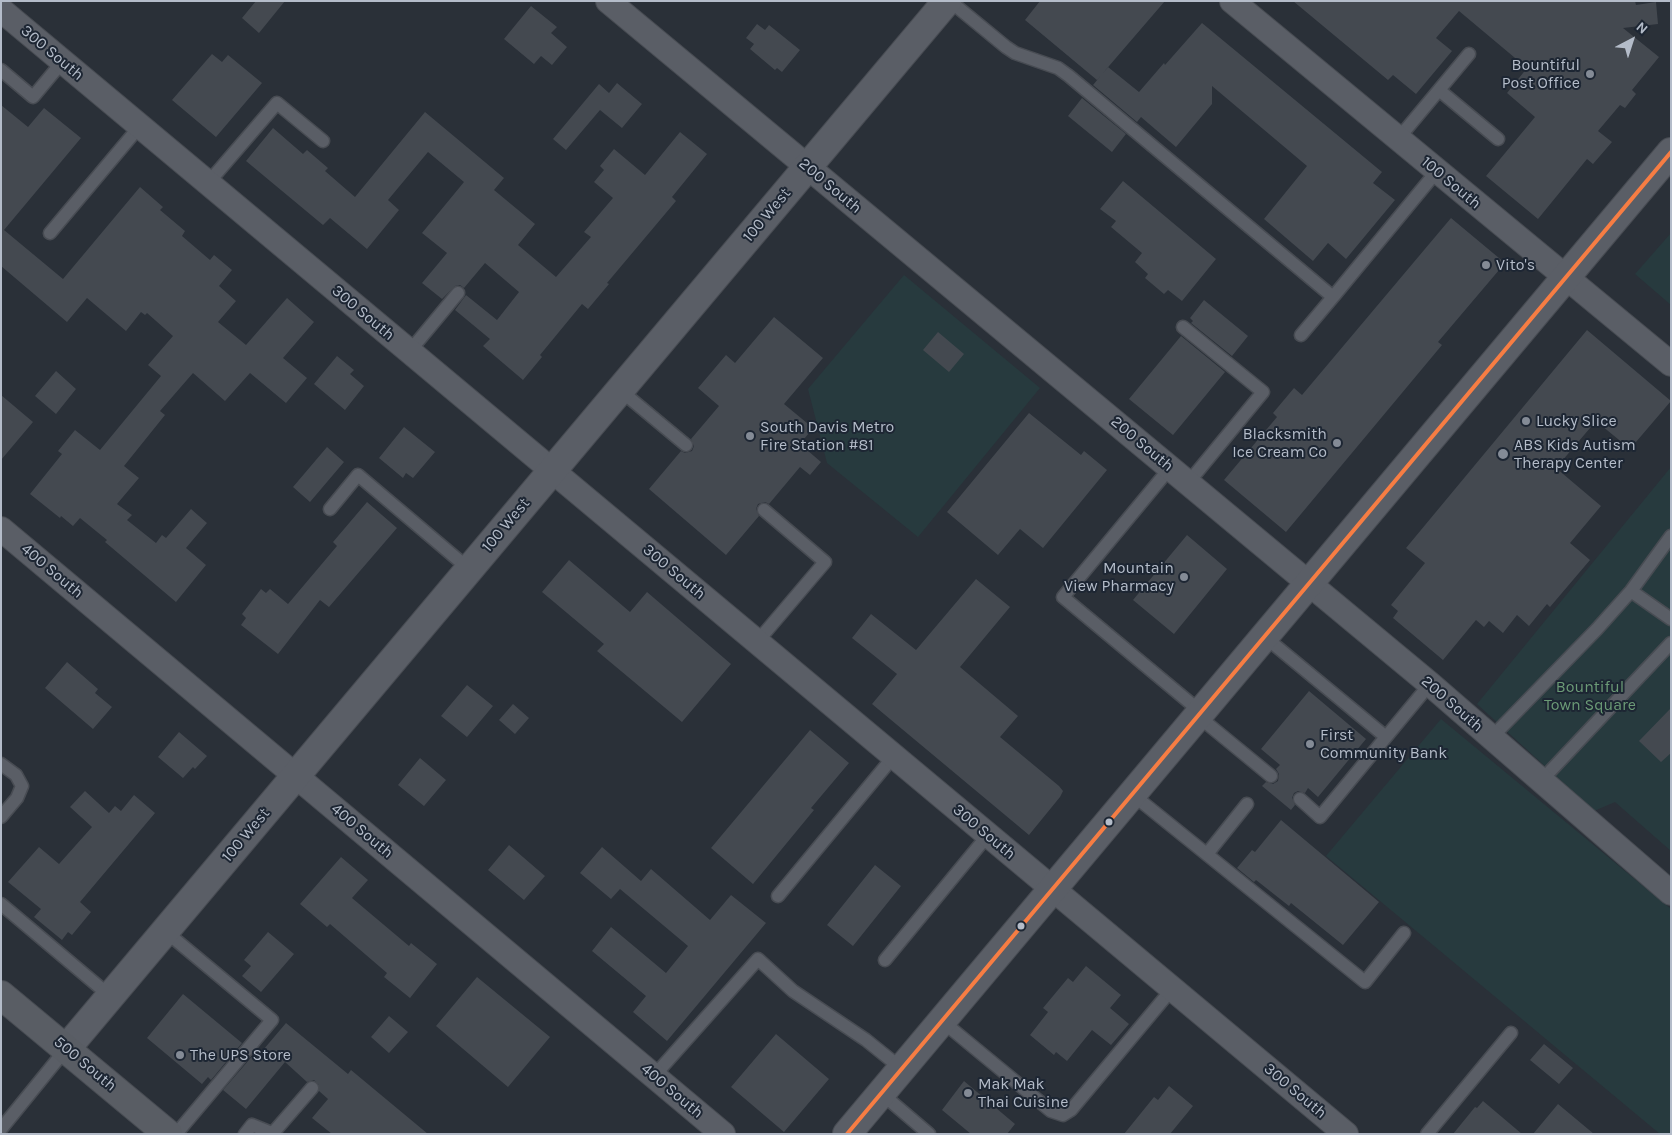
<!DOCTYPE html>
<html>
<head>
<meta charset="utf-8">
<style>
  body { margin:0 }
  #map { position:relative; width:1672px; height:1135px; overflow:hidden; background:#2a3038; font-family:Karla,sans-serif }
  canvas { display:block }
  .frame { position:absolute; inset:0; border:2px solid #b4bcc9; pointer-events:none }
  .north { position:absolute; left:1607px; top:15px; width:50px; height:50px; -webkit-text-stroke:4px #1d2633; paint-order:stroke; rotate:40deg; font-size:14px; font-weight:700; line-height:20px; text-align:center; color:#b4bcc9 }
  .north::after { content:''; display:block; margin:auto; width:18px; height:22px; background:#b4bcc9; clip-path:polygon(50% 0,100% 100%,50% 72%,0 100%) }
</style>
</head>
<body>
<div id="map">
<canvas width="1672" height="1135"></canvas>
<div class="frame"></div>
<div class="north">N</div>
</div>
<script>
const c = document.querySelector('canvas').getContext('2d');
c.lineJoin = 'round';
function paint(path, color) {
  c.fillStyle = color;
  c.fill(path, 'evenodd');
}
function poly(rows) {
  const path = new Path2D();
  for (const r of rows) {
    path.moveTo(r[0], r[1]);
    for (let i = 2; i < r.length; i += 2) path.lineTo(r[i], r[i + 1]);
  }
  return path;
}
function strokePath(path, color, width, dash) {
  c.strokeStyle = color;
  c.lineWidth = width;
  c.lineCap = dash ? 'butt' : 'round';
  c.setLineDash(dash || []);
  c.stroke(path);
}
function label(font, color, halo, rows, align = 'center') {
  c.font = font + ' Karla,sans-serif';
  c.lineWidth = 4;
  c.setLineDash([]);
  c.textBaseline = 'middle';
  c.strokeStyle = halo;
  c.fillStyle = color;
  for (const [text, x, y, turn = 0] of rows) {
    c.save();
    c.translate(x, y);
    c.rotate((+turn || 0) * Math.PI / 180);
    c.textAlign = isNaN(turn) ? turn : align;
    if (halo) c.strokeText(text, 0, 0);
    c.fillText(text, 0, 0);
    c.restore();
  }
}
const green = poly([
  [1671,233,1671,305,1635,274],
  [904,275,1040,388,918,537,827,463,808,389],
  [1671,467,1671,851,1615,802,1594,811,1477,704],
  [1441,719,1671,909,1671,1131,1669,1134,1660,1134,1326,856]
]);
const building = poly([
  [256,1,285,1,259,33,242,18],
  [1040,1,1165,1,1097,80,1025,20],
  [1293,1,1635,1,1636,5,1656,2,1658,24,1623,28,1659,57,1632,90,1636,94,1625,108,1620,105,1598,131,1612,142,1593,164,1587,159,1538,219,1486,176,1535,117,1507,93,1527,68,1459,11,1436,38,1452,51,1416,94,1393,75,1388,80],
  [531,6,557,27,551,33,567,47,552,65,541,56,534,64,504,39],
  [1202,23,1382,172,1373,183,1395,200,1346,259,1328,243,1313,261,1264,219,1307,166,1212,86,1212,104,1176,147,1141,117,1137,122,1093,85,1108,67,1139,92,1164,63,1165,65],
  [757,24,765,30,769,25,800,50,782,72,777,68,775,70,750,49,754,44,746,38],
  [212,54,222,62,228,55,262,83,216,137,172,100],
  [617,83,642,104,622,128,600,110,566,150,553,139,599,84,609,93],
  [1082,98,1126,134,1112,152,1068,116],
  [1,105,28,127,44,108,81,138,4,230,63,279,140,187,163,207,160,210,185,231,182,236,210,260,214,255,232,270,219,286,236,301,218,322,246,345,287,298,314,322,283,358,307,378,286,403,250,373,225,401,193,373,160,411,165,415,124,466,139,478,117,504,132,515,127,520,156,543,162,535,166,538,191,509,207,523,186,548,206,565,176,602,105,542,107,540,80,518,73,526,61,516,60,518,30,494,62,454,58,451,75,430,100,450,161,376,148,365,173,336,147,313,145,315,141,312,126,331,87,298,67,322,1,266],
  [425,112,504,178,494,190,535,224,518,245,556,277,591,237,584,232,613,198,594,182,604,170,600,166,614,149,645,175,680,132,707,154,672,197,676,201,607,283,609,284,588,309,582,304,540,355,542,357,523,380,483,346,490,339,455,310,466,295,497,320,519,292,485,263,464,288,460,285,455,286,442,299,422,283,447,253,422,233,464,182,428,152,388,200,399,210,367,249,330,218,323,225,246,161,273,128,303,154,307,150,328,168,325,171,355,197],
  [1123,181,1216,259,1182,301,1168,290,1164,294,1145,278,1148,274,1135,262,1142,253,1111,227,1116,221,1100,209],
  [1451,218,1505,263,1438,342,1442,345,1286,532,1224,480,1277,417,1273,413,1294,388,1302,395],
  [1204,300,1248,336,1232,356,1191,323,1193,321,1190,318],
  [774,317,823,358,784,404,813,428,800,444,821,462,810,475,800,467,769,504,765,502,758,504,756,509,759,516,726,555,649,489,681,451,685,453,692,451,694,446,691,439,719,406,698,388,726,355,735,363],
  [1587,330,1671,401,1630,449,1596,421,1556,468,1601,506,1570,543,1590,560,1550,607,1547,604,1529,626,1517,615,1503,633,1489,621,1484,627,1476,620,1443,660,1393,618,1398,611,1391,605,1425,563,1406,548],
  [938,332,964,354,949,372,923,350],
  [1181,336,1225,372,1173,435,1129,399],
  [337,356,354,370,350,374,364,386,345,410,314,384],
  [56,371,76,389,56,414,35,396],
  [1,395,33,422,1,460],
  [1029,413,1081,455,1084,451,1107,470,1043,548,1020,529,998,555,947,512],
  [404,427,435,452,413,478,406,473,403,478,379,458],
  [327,447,344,462,310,502,293,487],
  [367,502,397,528,329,607,320,600,278,654,241,625,246,618,242,614,261,589,266,593,270,589,288,604,337,546,333,542],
  [1187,535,1227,569,1174,634,1133,600],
  [569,560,630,612,647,592,731,664,682,722,597,651,604,644,542,592],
  [976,579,1010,607,960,667,1018,716,1000,737,1059,786,1063,791,1060,797,1029,835,872,704,897,674,852,638,871,614,916,650],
  [67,662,98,689,95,693,112,707,93,729,45,688],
  [467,685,493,706,467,737,441,716],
  [1309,691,1366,739,1318,797,1308,788,1305,793,1298,791,1294,793,1292,798,1295,805,1291,810,1262,786,1266,782,1273,784,1278,781,1279,774,1276,769,1280,765,1261,749],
  [513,704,529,718,515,734,499,720],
  [1671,708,1671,753,1661,762,1639,741],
  [810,730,849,763,811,808,814,810,753,884,711,848],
  [179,732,207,756,195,769,193,767,183,778,158,757],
  [420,758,446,780,424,806,398,785],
  [85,791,109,813,115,806,121,811,134,795,155,813,80,902,91,912,72,935,68,932,62,940,34,917,41,909,8,882,39,847,59,864,92,827,70,807],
  [1281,820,1379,902,1343,945,1291,903,1289,906,1256,880,1254,882,1237,868,1252,850,1255,852],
  [509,845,545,876,524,900,488,870],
  [602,847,641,881,651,869,710,920,731,895,766,923,667,1041,633,1012,646,996,592,951,611,927,666,973,688,946,620,889,611,899,580,873],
  [341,857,368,880,352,898,409,946,411,943,437,964,410,998,384,977,387,973,330,924,327,927,300,904],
  [875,865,901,886,853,946,827,925],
  [268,932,294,954,261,992,242,976,251,966,244,960],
  [1086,966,1121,995,1110,1008,1129,1024,1111,1045,1092,1030,1067,1061,1056,1052,1054,1055,1030,1035,1048,1012,1043,1008,1068,978,1073,982],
  [477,977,550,1037,508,1087,436,1026],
  [183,994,242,1043,211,1080,208,1077,202,1084,147,1038],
  [389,1016,408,1032,389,1053,371,1037],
  [286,1023,348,1074,351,1070,428,1134,332,1134,312,1118,328,1099,319,1091,319,1085,314,1080,307,1082,285,1062,246,1109,223,1090,255,1053,258,1056],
  [776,1034,829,1079,784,1132,731,1087],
  [1544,1044,1573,1068,1559,1084,1530,1060],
  [964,1081,1015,1124,1007,1134,971,1134,942,1110],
  [1169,1086,1193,1106,1170,1134,1124,1134,1154,1097,1158,1100],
  [1483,1101,1522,1134,1453,1134,1475,1107,1477,1108],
  [1558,1104,1594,1134,1533,1134]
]);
const service = poly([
  [950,1,1006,47,1015,53,1058,68,1069,76,1333,297,1437,171],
  [1,70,33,97,63,61],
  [1439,90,1498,139],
  [1398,139,1469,54],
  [208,183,277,103,323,141],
  [50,233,140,126],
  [1183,327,1263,392,1188,483],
  [1301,335,1333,297],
  [409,352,458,293],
  [620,390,686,445],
  [1170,468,1063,597,1201,712],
  [330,509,358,475,469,569],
  [1631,591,1671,619],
  [1265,637,1386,737,1320,817,1300,799],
  [757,642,825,562,764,510],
  [1198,716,1271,776],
  [1386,737,1430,684],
  [1491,738,1597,629,1631,591,1671,536],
  [1,764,16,775,22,786,17,798,1,817],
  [1541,781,1671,643],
  [1132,794,1365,982,1404,933],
  [1207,854,1247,804],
  [778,896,894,756],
  [1,904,110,996],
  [165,931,272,1020,176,1134],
  [885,960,988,835],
  [942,1021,1051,1111,1063,1115,1071,1110,1172,989],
  [654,1076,758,959,793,991,866,1040,902,1069],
  [881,1093,929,1134],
  [1,1129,66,1049],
  [273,1133,312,1088],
  [245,1134,252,1125,274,1134],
  [1427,1134,1511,1033]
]);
const minor = poly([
  [608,1,1430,684,1671,893],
  [1232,1,1671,364],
  [1,10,1346,1134],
  [1,529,723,1134]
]);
const tertiary = poly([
  [66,1049,947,1],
  [847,1134,1671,152]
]);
const secondary = poly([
  [1,995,168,1134]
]);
const bus1 = poly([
  [847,1134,1671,152]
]);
const markers = [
  [1590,74,5,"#848b96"],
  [1486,265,5,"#848b96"],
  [1526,421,5,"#848b96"],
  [750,436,5,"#848b96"],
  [1337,443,5,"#848b96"],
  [1503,454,6,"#848b96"],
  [1184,577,5,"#848b96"],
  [1310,744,5,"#848b96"],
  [1109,822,4.5,"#b4bcc9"],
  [1021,926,4.5,"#b4bcc9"],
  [180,1055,5,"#848b96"],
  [968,1093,5,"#848b96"]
];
const streetNames = [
  ["300 South",52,53,40],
  ["100 South",1451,183,40],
  ["200 South",830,186,40],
  ["100 West",767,215,-50],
  ["300 South",363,313,40],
  ["200 South",1142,444,40],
  ["100 West",506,525,-50],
  ["400 South",52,571,40],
  ["300 South",674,572,40],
  ["200 South",1452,704,41],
  ["400 South",362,831,40],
  ["300 South",984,832,40],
  ["100 West",246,835,-50],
  ["500 South",85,1064,40],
  ["400 South",672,1091,40],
  ["300 South",1295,1091,40]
];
const poiNames = [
  ["Bountiful",1580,65,"right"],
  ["Post Office",1580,83,"right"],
  ["Vito's",1496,265],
  ["Lucky Slice",1536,421],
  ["South Davis Metro",760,427],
  ["Fire Station #81",760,445],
  ["Blacksmith",1327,434,"right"],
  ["Ice Cream Co",1327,452,"right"],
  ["ABS Kids Autism",1514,445],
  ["Therapy Center",1514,463],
  ["Mountain",1174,568,"right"],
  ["View Pharmacy",1174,586,"right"],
  ["First",1320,735],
  ["Community Bank",1320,753],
  ["The UPS Store",190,1055],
  ["Mak Mak",978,1084],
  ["Thai Cuisine",978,1102]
];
const parkNames = [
  ["Bountiful",1590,687],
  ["Town Square",1590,705]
];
paint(green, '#273a3e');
paint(building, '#444950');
strokePath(service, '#484c53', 15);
strokePath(minor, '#484c53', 26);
strokePath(tertiary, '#484c53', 30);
strokePath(secondary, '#484c53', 30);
strokePath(service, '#5a5e66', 12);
strokePath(minor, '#5a5e66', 24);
strokePath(tertiary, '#5a5e66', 28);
strokePath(secondary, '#595d64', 28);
strokePath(bus1, '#f77d43', 4);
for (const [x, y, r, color] of markers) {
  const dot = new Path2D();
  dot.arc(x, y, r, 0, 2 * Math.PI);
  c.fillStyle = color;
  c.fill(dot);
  strokePath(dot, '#1d2633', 2);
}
label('16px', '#b4bcc9', '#1d2633', streetNames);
label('16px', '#b4bcc9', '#1d2633', poiNames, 'left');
label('16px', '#6b9a76', '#1d2633', parkNames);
</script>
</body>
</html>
